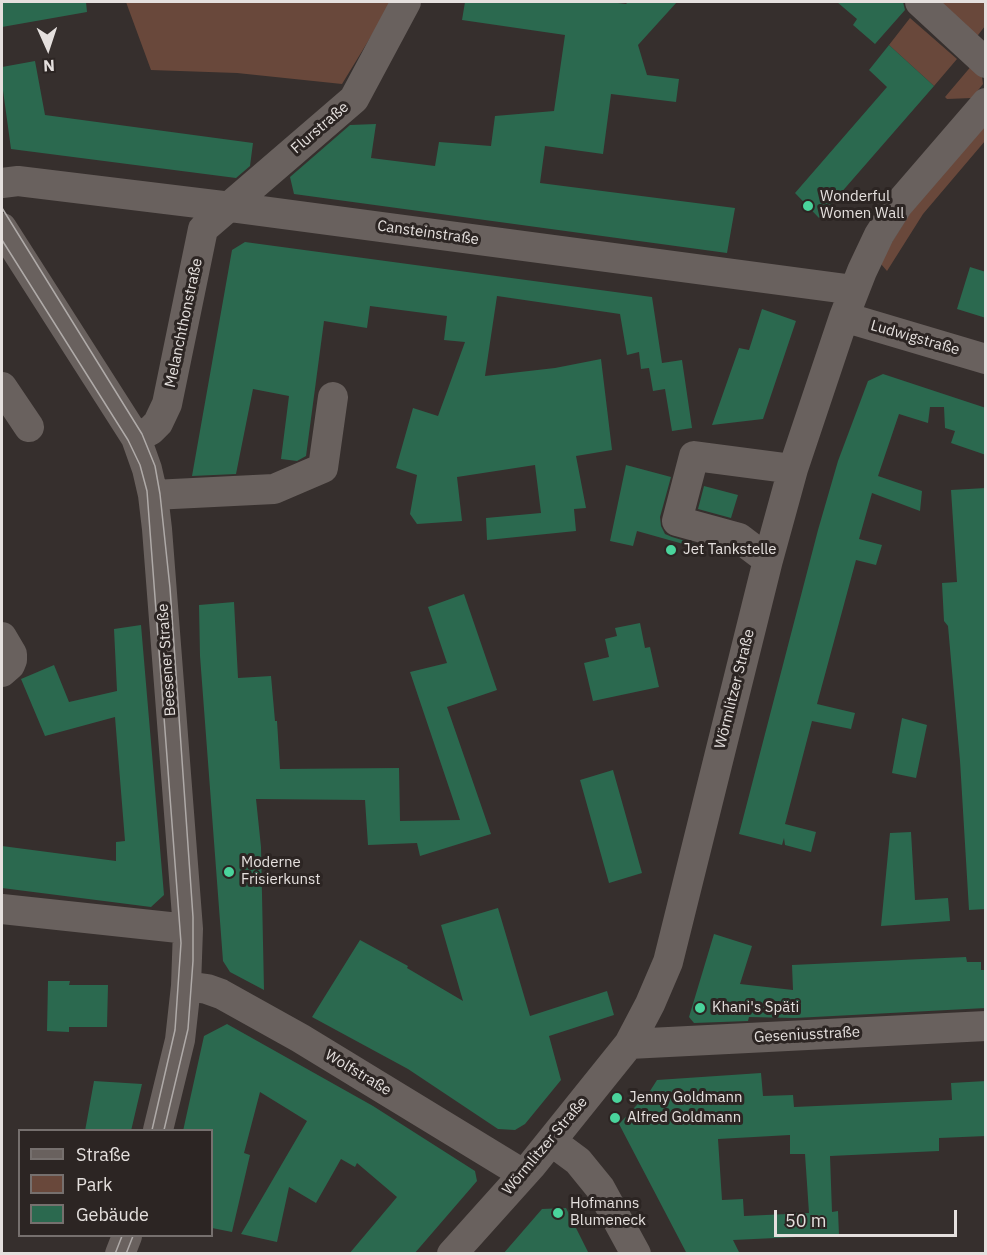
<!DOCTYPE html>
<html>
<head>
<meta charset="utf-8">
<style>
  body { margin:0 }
  #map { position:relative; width:987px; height:1255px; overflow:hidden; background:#362f2d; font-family:"IBM Plex Sans",sans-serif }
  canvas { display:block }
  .frame { position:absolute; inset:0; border:3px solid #e5e0de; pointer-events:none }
  .legend { position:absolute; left:18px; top:1129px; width:195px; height:108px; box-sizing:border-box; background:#2c2523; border:2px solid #76706e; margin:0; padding:8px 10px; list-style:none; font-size:18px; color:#e5e0de }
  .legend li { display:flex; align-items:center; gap:12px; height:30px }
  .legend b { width:30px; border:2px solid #76706e }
  .north { position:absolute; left:18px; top:18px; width:60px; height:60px; -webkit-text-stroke:4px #2c2523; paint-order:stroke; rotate:177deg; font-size:16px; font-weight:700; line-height:24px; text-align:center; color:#e5e0de }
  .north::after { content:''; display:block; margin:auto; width:21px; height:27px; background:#e5e0de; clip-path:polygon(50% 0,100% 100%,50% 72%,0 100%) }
  .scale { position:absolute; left:774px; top:1210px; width:183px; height:27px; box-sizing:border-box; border:3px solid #e5e0de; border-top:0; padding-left:8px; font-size:18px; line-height:21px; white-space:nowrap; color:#e5e0de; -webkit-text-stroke:4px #2c2523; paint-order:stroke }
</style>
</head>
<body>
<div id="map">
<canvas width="987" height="1255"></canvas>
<div class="frame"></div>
<ul class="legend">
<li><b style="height:8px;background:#69615e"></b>Straße</li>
<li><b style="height:16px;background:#69483b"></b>Park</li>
<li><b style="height:16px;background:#2b694f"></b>Gebäude</li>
</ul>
<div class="north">N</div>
<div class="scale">50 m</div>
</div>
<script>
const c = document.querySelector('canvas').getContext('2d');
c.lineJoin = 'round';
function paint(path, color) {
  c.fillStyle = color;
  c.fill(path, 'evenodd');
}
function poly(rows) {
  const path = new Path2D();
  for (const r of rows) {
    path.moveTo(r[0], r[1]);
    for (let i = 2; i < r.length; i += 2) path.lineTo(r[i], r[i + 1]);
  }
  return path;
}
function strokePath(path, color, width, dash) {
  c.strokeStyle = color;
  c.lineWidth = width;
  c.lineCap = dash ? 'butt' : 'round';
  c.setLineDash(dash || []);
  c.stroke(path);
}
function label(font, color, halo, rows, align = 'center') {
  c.font = font + ' "IBM Plex Sans",sans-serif';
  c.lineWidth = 6;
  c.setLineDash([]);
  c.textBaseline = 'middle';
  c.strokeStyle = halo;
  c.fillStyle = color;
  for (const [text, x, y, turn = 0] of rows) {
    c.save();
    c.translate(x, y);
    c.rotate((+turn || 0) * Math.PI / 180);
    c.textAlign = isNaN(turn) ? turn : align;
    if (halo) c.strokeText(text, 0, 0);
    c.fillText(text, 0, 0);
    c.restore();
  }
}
const green = poly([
  [126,2,392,2,342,84,237,73,151,70],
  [932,2,985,2,985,26,975,39],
  [910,18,957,59,934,86,889,45],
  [973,64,981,70,983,84,972,98,947,99,945,97],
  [985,123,985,141,923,214,887,271,881,264,888,248,916,204]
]);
const building = poly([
  [2,2,86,2,87,12,2,27],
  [465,2,610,2,626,4,628,2,677,2,638,45,647,75,679,79,676,102,611,94,603,154,545,146,540,183,735,208,727,253,294,194,290,177,350,125,376,124,371,158,435,166,439,142,491,146,495,116,554,111,565,35,462,20],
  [837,2,903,2,905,10,875,44,853,25,857,19],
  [889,45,934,86,819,218,795,193,887,87,869,70],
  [35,61,45,115,253,143,250,166,236,178,11,149,2,83,2,67],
  [245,242,652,297,662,363,682,360,692,428,672,431,665,389,653,391,649,368,641,369,639,352,627,355,620,314,497,296,485,376,555,368,601,359,612,450,576,456,586,508,574,509,576,531,487,540,486,518,541,513,535,465,457,477,462,521,417,524,410,514,417,475,396,468,413,408,438,416,465,342,444,340,447,316,370,306,367,328,324,321,306,456,297,461,281,459,289,396,253,389,236,474,192,476,232,250],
  [970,267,986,272,986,318,957,309],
  [762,309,796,321,763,419,712,425,739,348,749,350],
  [883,374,986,408,986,455,951,443,955,431,945,428,944,407,930,407,928,423,899,414,878,476,922,491,920,511,872,493,859,539,882,545,876,565,856,560,817,704,855,713,851,729,812,721,785,824,816,832,811,852,785,845,784,838,782,845,739,834,818,530,838,461,868,381],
  [626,465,671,477,660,517,661,526,665,534,672,537,702,546,701,549,637,531,633,546,610,541],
  [704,486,738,495,731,518,698,509],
  [986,488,986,909,969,910,960,761,948,626,944,621,942,583,957,582,951,490],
  [464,594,497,690,447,707,491,834,420,856,417,843,368,845,365,800,256,799,261,847,264,990,230,972,223,961,200,656,199,605,234,602,238,678,271,676,275,721,277,721,280,769,399,768,400,821,460,820,410,672,447,663,428,607],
  [640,623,645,648,650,647,659,687,593,701,584,663,609,657,605,639,617,636,615,628],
  [141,625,164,895,151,907,2,888,2,846,116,861,116,842,125,841,115,717,45,736,21,679,54,665,69,702,117,691,114,629],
  [902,718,927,725,916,778,892,773],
  [613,770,642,873,609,883,580,780],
  [911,832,915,900,948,898,950,921,881,926,890,833],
  [498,908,530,1016,607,991,614,1015,549,1036,561,1080,525,1124,515,1130,498,1129,408,1069,312,1017,360,940,408,966,407,968,463,1001,441,925],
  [714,934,752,946,740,984,793,990,792,965,966,957,967,962,981,962,981,970,986,970,986,1008,795,1018,749,1017,748,1021,694,1023,689,1017],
  [48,981,70,981,69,985,108,985,107,1027,69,1027,69,1032,47,1031],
  [227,1024,373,1106,475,1171,477,1181,414,1254,349,1254,397,1197,357,1163,355,1167,341,1159,316,1203,289,1187,277,1242,241,1234,307,1121,260,1092,244,1153,250,1155,232,1232,212,1228,212,1131,183,1131,204,1036],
  [761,1073,763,1096,793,1095,794,1107,952,1100,951,1083,986,1081,986,1136,939,1138,939,1151,830,1156,832,1212,838,1211,839,1235,733,1240,740,1254,687,1254,619,1124,650,1091,657,1080],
  [790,1135,790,1154,805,1154,809,1213,744,1216,743,1199,722,1200,718,1139],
  [94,1081,142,1084,131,1131,85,1131],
  [566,1208,589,1254,503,1254,542,1209]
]);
const minor = poly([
  [920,2,986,63],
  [2,183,18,181,231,207,854,290],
  [2,228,136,438,147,469,153,495,157,529,188,929,186,986,180,1040,158,1130],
  [844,317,986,359],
  [2,387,29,427],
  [136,438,151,430,158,423,167,404,203,229,354,99,406,2],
  [153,495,274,489,323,468,333,397],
  [768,560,739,538,677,521,694,456,793,469],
  [2,637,12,654,12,660,10,665,2,672],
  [2,909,188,929],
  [186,986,207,989,221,994,300,1038,523,1174],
  [629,1044,986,1026],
  [551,1141,578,1161,600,1188,636,1254],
  [120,1254,127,1236],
  [452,1254,531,1166,629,1044,650,1004,668,962,768,560,793,469,844,317,862,271,879,235,898,205,986,103]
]);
const tram = poly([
  [2,208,142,434,155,466,160,494,170,588,193,917,193,961,188,1029,164,1130],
  [2,240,128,440,140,465,147,491,181,943,175,1030,152,1130],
  [115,1254,122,1236],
  [126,1254,133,1236]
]);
const markers = [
  [808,206,6,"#4ad49c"],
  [671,550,6,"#4ad49c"],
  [229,872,6,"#4ad49c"],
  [700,1008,6,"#4ad49c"],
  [617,1098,6,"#4ad49c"],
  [615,1118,6,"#4ad49c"],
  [558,1213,6,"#4ad49c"]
];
const streetNames = [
  ["Flurstraße",320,128,-41],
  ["Cansteinstraße",428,233,8],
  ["Melanchthonstraße",184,323,-78],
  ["Ludwigstraße",915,338,16],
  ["Beesener Straße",167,660,-94],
  ["Wörmlitzer Straße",735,689,-76],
  ["Geseniusstraße",807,1035,-3],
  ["Wolfstraße",358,1073,31],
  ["Wörmlitzer Straße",545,1146,-50]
];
const poiNames = [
  ["Wonderful",820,197],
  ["Women Wall",820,214],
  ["Jet Tankstelle",683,550],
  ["Moderne",241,863],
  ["Frisierkunst",241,880],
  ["Khani's Späti",712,1008],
  ["Jenny Goldmann",629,1098],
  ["Alfred Goldmann",627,1118],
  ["Hofmanns",570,1204],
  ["Blumeneck",570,1221]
];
paint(green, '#69483b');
paint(building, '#2b694f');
strokePath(minor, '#69615e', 30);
strokePath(tram, '#afaaa8', 1.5);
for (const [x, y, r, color] of markers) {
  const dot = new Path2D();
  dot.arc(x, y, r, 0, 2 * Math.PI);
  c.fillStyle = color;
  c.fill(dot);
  strokePath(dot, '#2c2523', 2);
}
label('15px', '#e5e0de', '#2c2523', streetNames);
label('15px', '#e5e0de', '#2c2523', poiNames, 'left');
</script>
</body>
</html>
